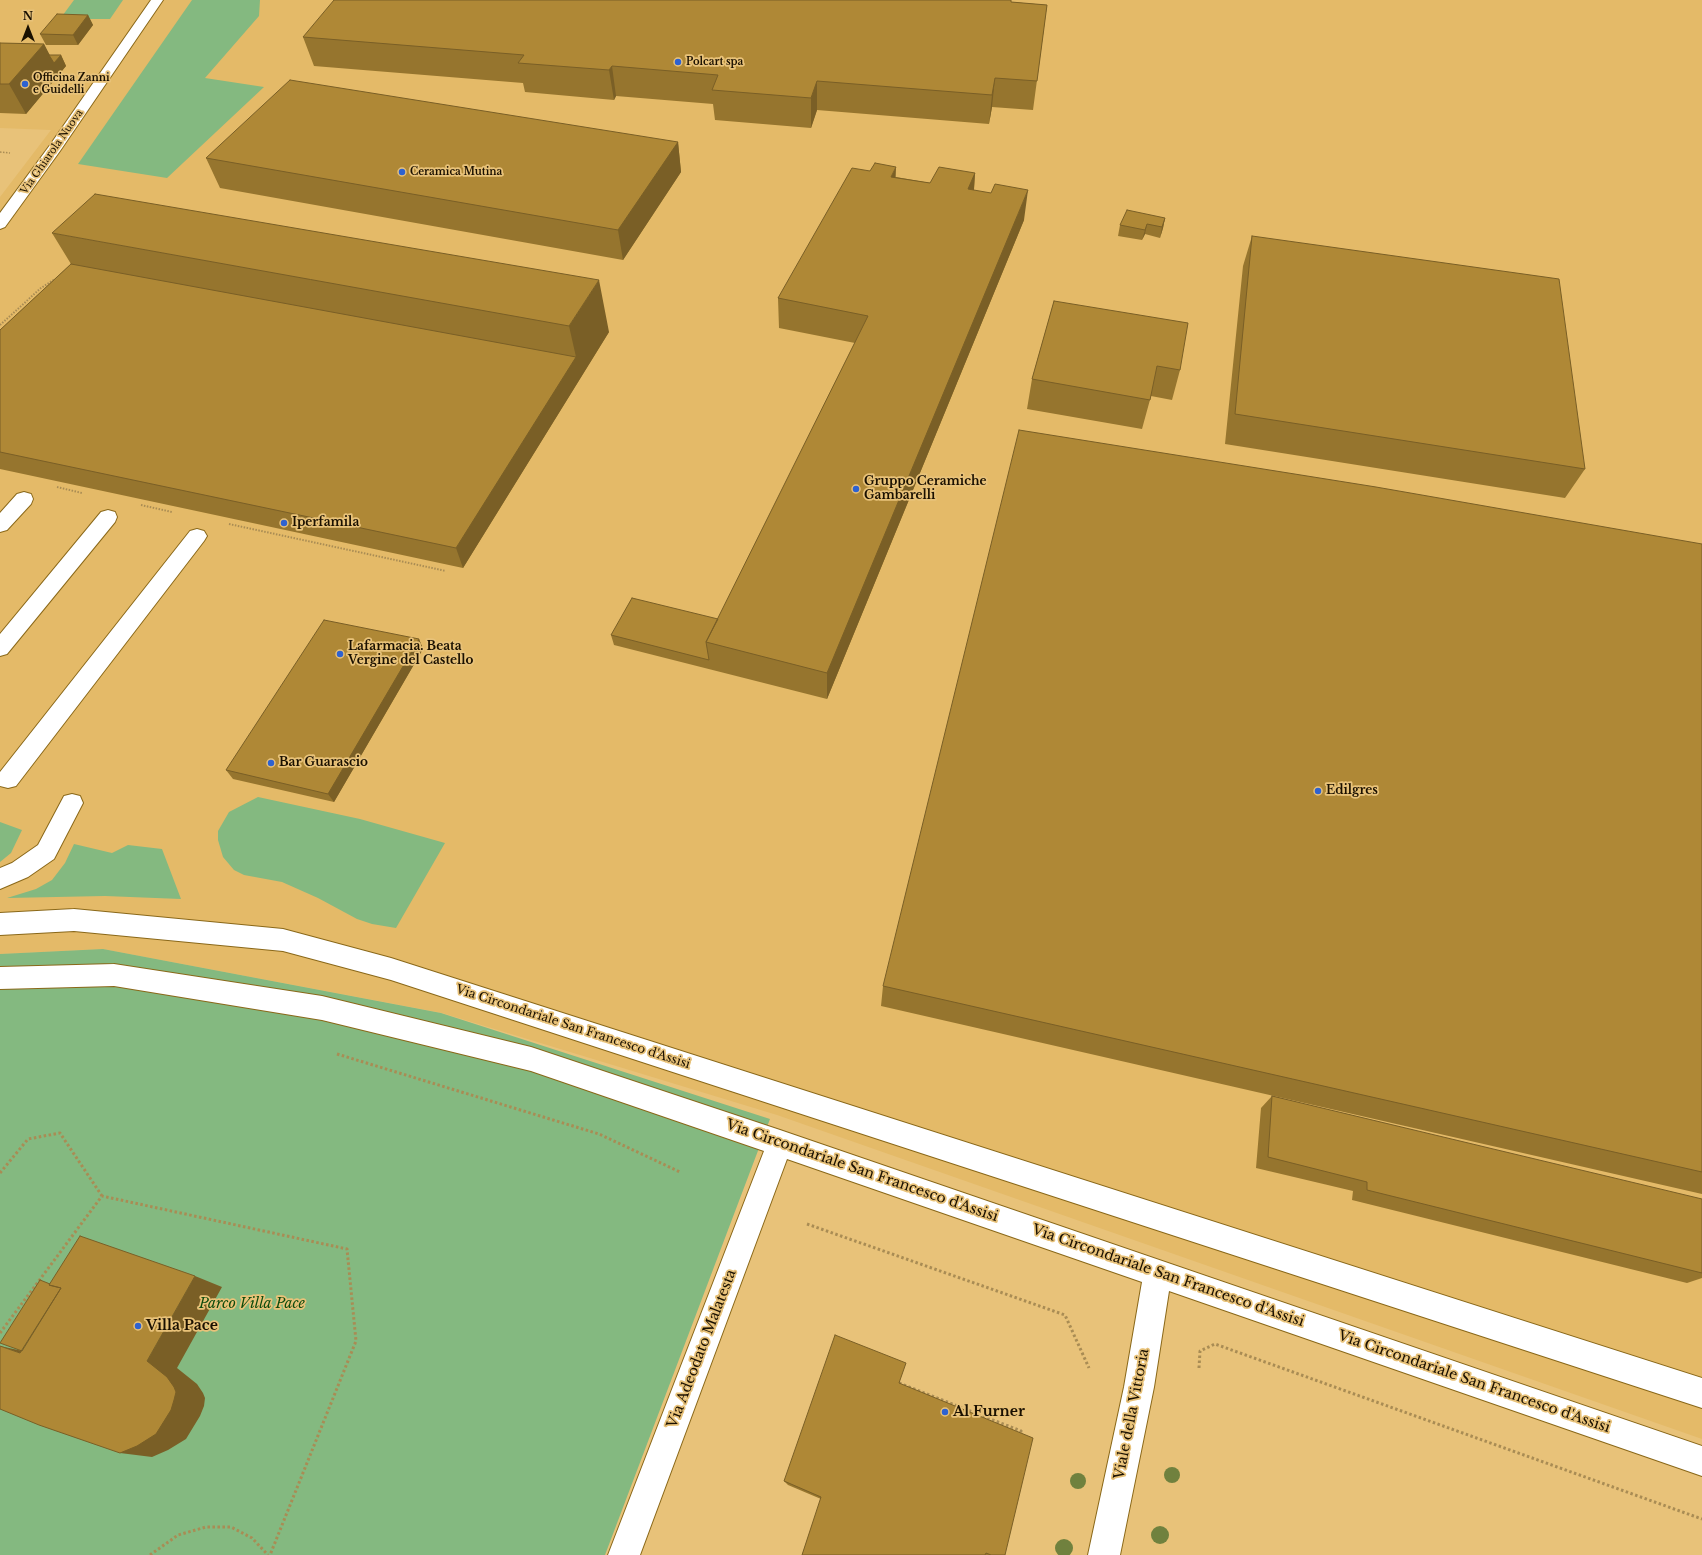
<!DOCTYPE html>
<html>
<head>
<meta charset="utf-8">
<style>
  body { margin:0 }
  #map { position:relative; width:1702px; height:1555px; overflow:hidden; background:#e8c279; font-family:"Libre Baskerville",serif }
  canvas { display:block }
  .north { position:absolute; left:8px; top:8px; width:40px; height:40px; -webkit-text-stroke:3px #e8c279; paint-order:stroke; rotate:0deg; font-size:11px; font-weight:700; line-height:16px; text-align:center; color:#1a1000 }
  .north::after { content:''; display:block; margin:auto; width:14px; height:18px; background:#1a1000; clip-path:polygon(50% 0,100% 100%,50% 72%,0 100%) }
</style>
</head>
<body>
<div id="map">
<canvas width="1702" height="1555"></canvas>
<div class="north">N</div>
</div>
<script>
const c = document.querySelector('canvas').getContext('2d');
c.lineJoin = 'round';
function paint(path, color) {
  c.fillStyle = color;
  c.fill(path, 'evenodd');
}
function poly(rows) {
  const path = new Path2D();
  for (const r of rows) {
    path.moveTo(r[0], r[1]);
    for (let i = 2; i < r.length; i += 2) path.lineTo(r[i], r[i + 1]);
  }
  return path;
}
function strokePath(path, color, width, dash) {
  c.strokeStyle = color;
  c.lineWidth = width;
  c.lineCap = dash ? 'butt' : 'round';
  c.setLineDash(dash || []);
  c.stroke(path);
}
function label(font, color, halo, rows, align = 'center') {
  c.font = font + ' "Libre Baskerville",serif';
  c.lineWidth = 3.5;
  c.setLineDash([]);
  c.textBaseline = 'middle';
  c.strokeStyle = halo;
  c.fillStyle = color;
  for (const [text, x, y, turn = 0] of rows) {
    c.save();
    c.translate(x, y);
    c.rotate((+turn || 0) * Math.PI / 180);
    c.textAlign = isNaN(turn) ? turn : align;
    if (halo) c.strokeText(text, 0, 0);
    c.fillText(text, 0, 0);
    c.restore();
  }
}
const built = poly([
  [0,0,1702,0,1702,1439,777,1115,442,1013,103,949,0,954,0,197,51,130,0,128]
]);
const green = poly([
  [74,0,123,0,110,19,60,19],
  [192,0,260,0,259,16,205,78,264,87,167,178,78,164],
  [258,797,360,819,445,843,396,928,372,924,357,919,318,898,282,882,244,875,234,870,223,857,218,840,218,831,229,812],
  [0,822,22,830,11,853,0,862],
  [74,844,112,853,128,845,162,849,181,899,105,896,7,898,36,889,52,880,65,863],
  [103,949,441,1013,770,1119,605,1555,0,1555,0,954]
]);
const pathFar2 = poly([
  [0,152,10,153]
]);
const pathFar1 = poly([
  [0,325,41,288,55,279],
  [57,487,82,493],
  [141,505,172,512],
  [229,524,446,571]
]);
const path = poly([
  [337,1054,599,1134,680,1172],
  [0,1173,28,1139,60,1133,102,1196],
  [807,1224,1065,1315,1089,1368],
  [0,1333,102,1196,347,1249,356,1341,270,1555],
  [1199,1368,1200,1351,1215,1344,1702,1519],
  [899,1383,1021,1431,1020,1435],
  [150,1555,178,1535,206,1527,231,1527,252,1538,268,1555]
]);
const minor = poly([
  [151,0,163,0,60,151,5,227,0,229,0,213,50,145,151,0],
  [24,492,31,494,33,499,31,504,7,530,0,532,0,513,17,494,24,492],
  [108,510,115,512,117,517,115,522,7,654,0,656,0,634,101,512,108,510],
  [197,529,204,531,207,536,204,541,16,786,8,788,0,786,0,772,190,531,197,529],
  [72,794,80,796,83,803,54,859,28,877,0,889,0,868,12,863,38,845,64,796,72,794],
  [74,909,283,929,391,958,1702,1378,1702,1408,391,980,283,951,74,931,0,935,0,913,74,909],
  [114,964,322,996,531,1047,780,1130,1702,1446,1702,1476,1169,1291,1154,1387,1120,1555,1088,1555,1124,1387,1142,1282,787,1159,640,1555,608,1555,764,1151,531,1071,322,1020,114,986,0,989,0,967,114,964]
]);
const trees = [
  [1172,1475,8],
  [1078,1481,8],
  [1160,1535,9],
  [1064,1548,9]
];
const wall = poly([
  [1012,2,1047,5,1033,110,992,107,989,124,817,110,811,128,715,120,713,104,616,96,614,100,525,92,523,83,314,66,303,37],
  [88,15,93,25,78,45,46,45,40,34],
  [0,43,44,44,49,55,61,55,66,66,26,114,0,113],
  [678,142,681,172,623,260,220,188,206,158],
  [975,173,974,190,1024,220,827,699,614,645,611,635,718,619,855,343,779,328,778,298,896,177,930,183],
  [1165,218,1163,228,1160,238,1145,234,1142,240,1118,236,1120,225],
  [52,233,609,332,463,568,0,469,0,330,71,264],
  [1252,236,1585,469,1565,498,1225,444,1243,266],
  [1054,301,1180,370,1172,400,1151,396,1142,429,1027,409,1032,379],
  [1702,544,1702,1194,881,1006,883,986],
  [419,639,423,649,334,802,233,779,226,770],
  [1272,1096,1702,1201,1702,1278,1687,1283,1352,1200,1353,1191,1256,1168,1261,1108],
  [899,1383,1005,1555,802,1555,821,1499,788,1485,784,1481]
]);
const shadedWall = poly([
  [88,15,93,25,78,45,73,35],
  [44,44,54,63,61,55,66,66,26,114,9,84],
  [612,66,616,96,614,100,609,70],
  [995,78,992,107,989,124,992,95],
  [817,81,817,110,811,128,811,98],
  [678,142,681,172,623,260,618,230],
  [896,167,895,196,891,177],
  [975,173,973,203,968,189],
  [1028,190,1024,220,827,699,827,673],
  [1165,218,1163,228,1160,238,1162,227],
  [1147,224,1145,234,1142,240,1145,230],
  [599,280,609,332,463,568,456,548,576,357,569,326],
  [419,639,423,649,334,802,328,794],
  [195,1276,222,1287,177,1368,197,1384,203,1393,205,1398,204,1406,200,1416,186,1439,168,1450,152,1457,120,1453,147,1361],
  [40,1280,93,1299,56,1361,20,1353,0,1346,36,1354,45,1357,82,1295]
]);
const building = poly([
  [334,0,1011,0,1011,2,1047,5,1037,81,995,78,992,95,817,81,811,98,712,90,718,75,612,66,609,70,518,63,524,55,303,37,334,0],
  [57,14,88,15,73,35,40,34,57,14],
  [0,43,44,44,9,84,0,84,0,43],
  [49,55,61,55,54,63,49,55],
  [290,80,678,142,618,230,206,158,290,80],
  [875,163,896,167,891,177,930,183,939,167,975,173,968,189,991,193,995,184,1028,190,827,673,706,642,868,316,778,298,852,168,870,171,875,163],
  [95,194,599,280,569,326,52,233,95,194],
  [1127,210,1165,218,1162,227,1147,224,1145,230,1120,225,1127,210],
  [1252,236,1559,279,1585,469,1235,414,1252,236],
  [71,264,576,357,456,548,0,452,0,330,71,264],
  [1054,301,1188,323,1180,370,1157,366,1150,400,1032,379,1054,301],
  [1019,430,1376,487,1702,544,1702,1172,883,986,1019,430],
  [632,598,718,619,706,642,709,660,611,635,632,598],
  [324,620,419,639,328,794,226,770,324,620],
  [1272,1096,1702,1199,1702,1273,1367,1190,1367,1182,1268,1157,1272,1096],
  [80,1236,195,1276,147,1361,167,1377,174,1387,176,1392,174,1400,171,1410,156,1434,137,1446,120,1453,39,1425,0,1409,0,1346,20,1353,61,1288,49,1285,80,1236],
  [40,1280,50,1284,49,1285,61,1288,22,1351,0,1343,40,1280],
  [835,1335,906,1363,899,1383,1033,1438,1005,1555,991,1555,986,1553,985,1555,802,1555,821,1497,784,1481,835,1335]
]);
const markers = [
  [678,62,4,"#2e62d0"],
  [25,84,4,"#2e62d0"],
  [402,172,4,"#2e62d0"],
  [856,489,4,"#2e62d0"],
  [284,523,4,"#2e62d0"],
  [340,654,4,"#2e62d0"],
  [271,763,4,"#2e62d0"],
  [1318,791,4,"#2e62d0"],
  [138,1326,4,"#2e62d0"],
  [945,1412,4,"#2e62d0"]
];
const farPoinames = [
  ["Polcart spa",686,62],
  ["Officina Zanni",33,78],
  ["e Guidelli",33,90],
  ["Ceramica Mutina",410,172]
];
const farStreetnames = [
  ["Via Ghiarola Nuova",52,152,-55]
];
const poiNames = [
  ["Gruppo Ceramiche",864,482],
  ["Gambarelli",864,496],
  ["Iperfamila",292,523],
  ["Lafarmacia. Beata",348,647],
  ["Vergine del Castello",348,661],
  ["Bar Guarascio",279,763],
  ["Edilgres",1326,791]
];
const streetNames = [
  ["Via Circondariale San Francesco d'Assisi",573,1027,18]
];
const nearStreetnames = [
  ["Via Circondariale San Francesco d'Assisi",862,1171,19],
  ["Via Circondariale San Francesco d'Assisi",1168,1276,19],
  ["Via Adeodato Malatesta",702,1349,-69],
  ["Via Circondariale San Francesco d'Assisi",1474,1382,19],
  ["Viale della Vittoria",1132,1414,-79]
];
const nearParknames = [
  ["Parco Villa Pace",252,1304]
];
const nearPoinames = [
  ["Villa Pace",146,1326],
  ["Al Furner",953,1412]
];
paint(built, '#e4ba68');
paint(green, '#84b980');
strokePath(minor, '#8a6819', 2);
strokePath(pathFar2, '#a98c54', 1.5, [1.5, 1.5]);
strokePath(pathFar1, '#a98c54', 2, [1.5, 1.5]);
strokePath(path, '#a98c54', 3, [2.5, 2.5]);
paint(minor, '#fff');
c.fillStyle = '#70813e';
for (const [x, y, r] of trees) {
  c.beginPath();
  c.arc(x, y, r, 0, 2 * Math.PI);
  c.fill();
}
paint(wall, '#96752e');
paint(shadedWall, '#7a5f26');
paint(building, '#af8836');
strokePath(building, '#7a5f26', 1);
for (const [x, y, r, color] of markers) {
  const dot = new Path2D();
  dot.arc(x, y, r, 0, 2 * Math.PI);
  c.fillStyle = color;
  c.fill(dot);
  strokePath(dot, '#e8c279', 1.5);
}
label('bold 10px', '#1a1000', '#e8c279', farPoinames, 'left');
label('10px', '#1a1000', '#e8c279', farStreetnames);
label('bold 12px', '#1a1000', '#e8c279', poiNames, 'left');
label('12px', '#1a1000', '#e8c279', streetNames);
label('14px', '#1a1000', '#e8c279', nearStreetnames);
label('italic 14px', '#0d4b0d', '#e8c279', nearParknames);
label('bold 14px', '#1a1000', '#e8c279', nearPoinames, 'left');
</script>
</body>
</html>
